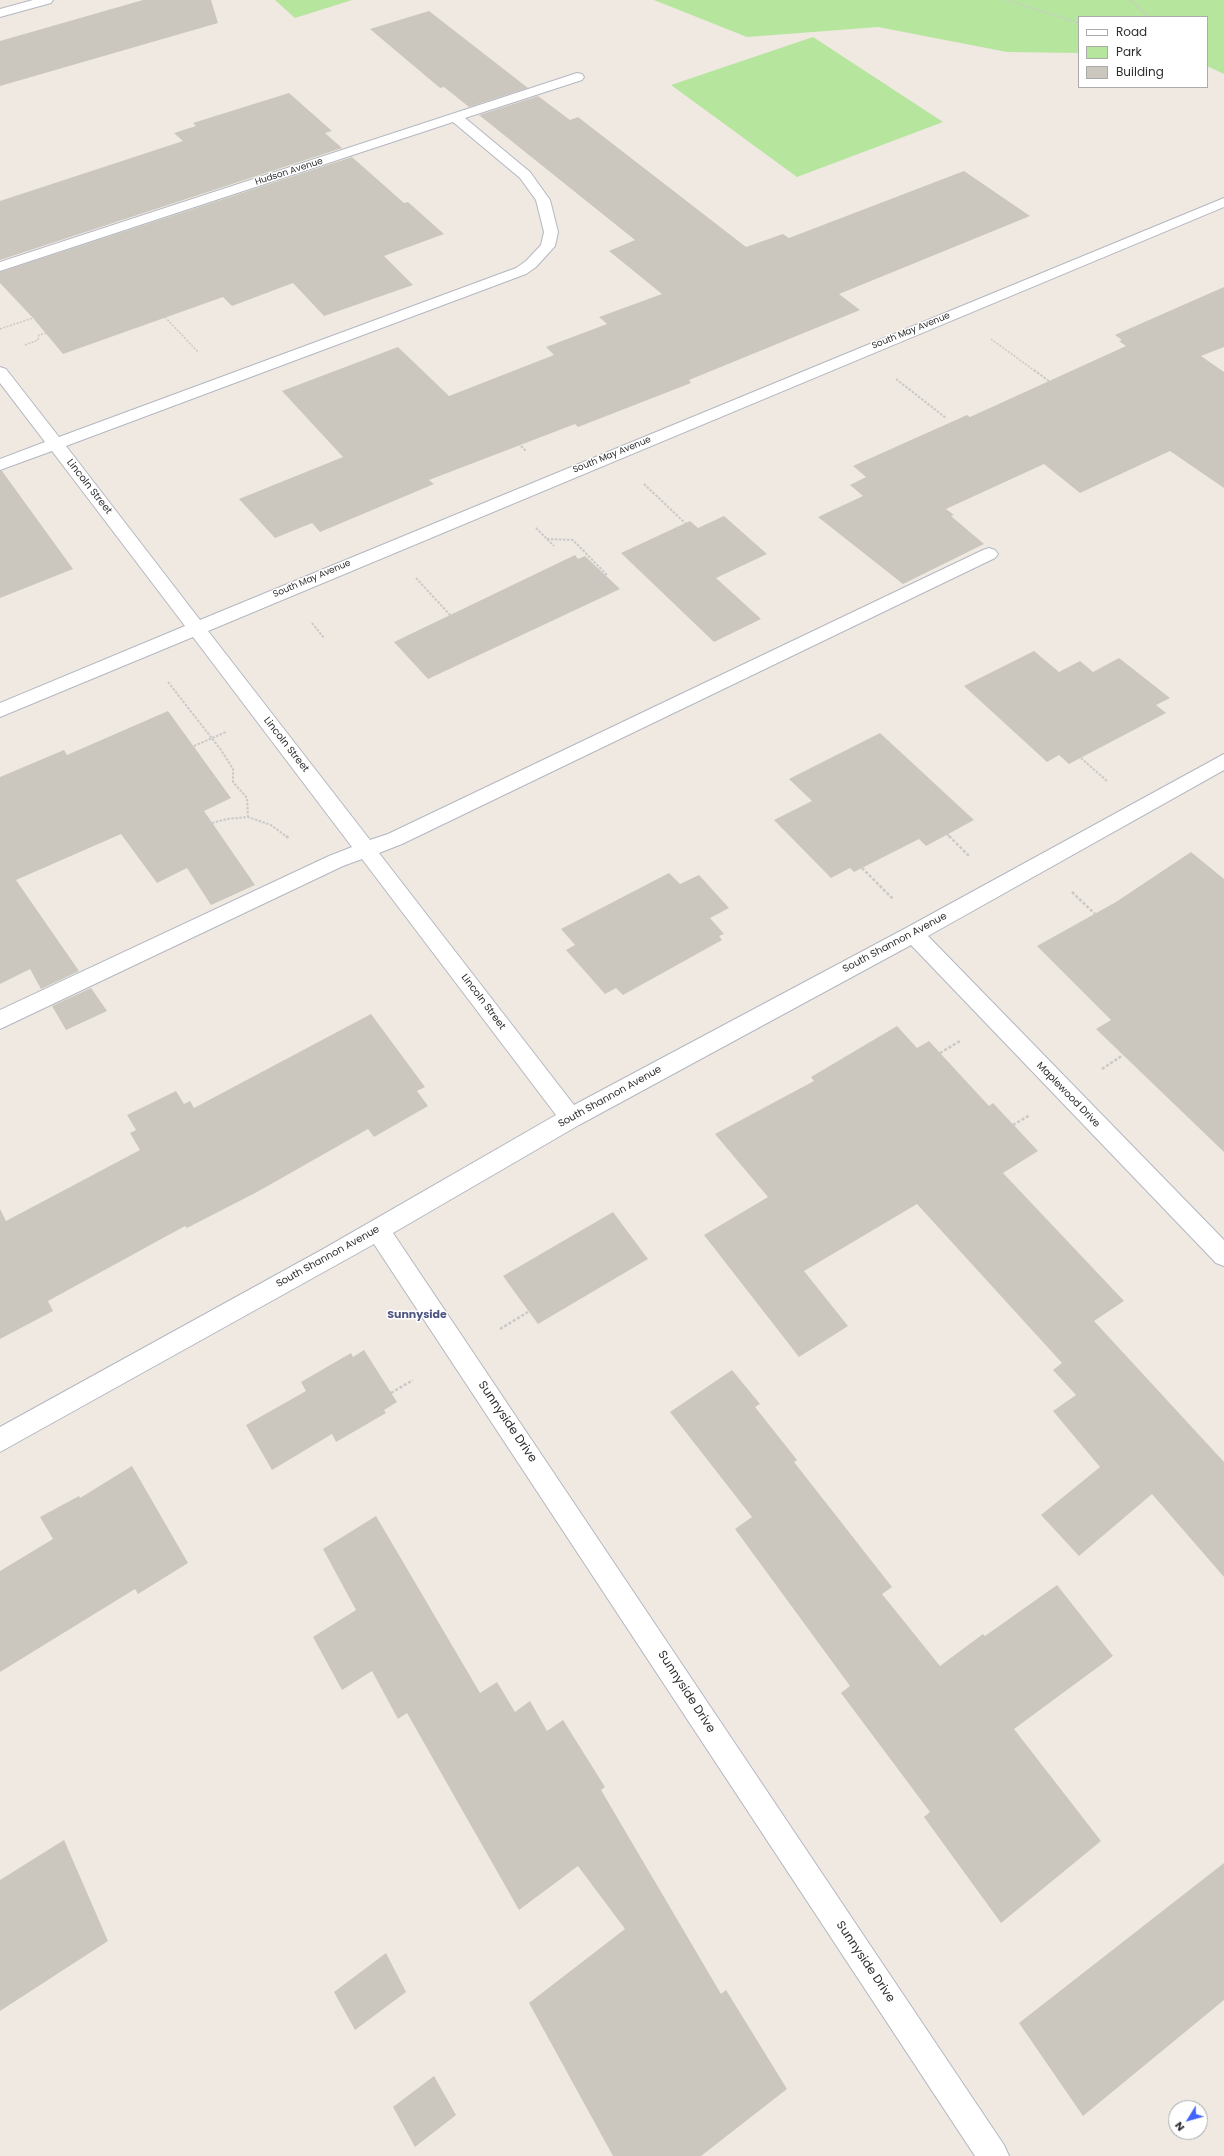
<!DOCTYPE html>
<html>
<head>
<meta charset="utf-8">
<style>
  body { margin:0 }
  #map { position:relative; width:1224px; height:2156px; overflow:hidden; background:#efe9e1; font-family:Poppins,sans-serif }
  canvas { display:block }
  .legend { position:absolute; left:1078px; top:16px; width:130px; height:72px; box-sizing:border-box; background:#fff; border:1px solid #ababab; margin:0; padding:5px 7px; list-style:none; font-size:12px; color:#2e2e2e }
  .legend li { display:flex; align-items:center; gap:8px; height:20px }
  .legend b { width:20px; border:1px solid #ababab }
  .north { position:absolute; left:1168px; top:2100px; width:40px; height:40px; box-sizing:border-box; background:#fff; border:1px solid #ababab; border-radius:50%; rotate:233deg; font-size:11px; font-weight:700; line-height:16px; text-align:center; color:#2e2e2e }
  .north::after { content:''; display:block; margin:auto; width:14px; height:18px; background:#4264fb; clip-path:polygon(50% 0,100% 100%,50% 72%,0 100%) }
</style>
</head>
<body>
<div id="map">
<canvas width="1224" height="2156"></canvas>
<ul class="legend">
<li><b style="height:5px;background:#fff"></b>Road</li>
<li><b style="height:11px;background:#b6e59e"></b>Park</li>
<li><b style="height:11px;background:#cbc7bf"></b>Building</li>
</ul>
<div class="north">N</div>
</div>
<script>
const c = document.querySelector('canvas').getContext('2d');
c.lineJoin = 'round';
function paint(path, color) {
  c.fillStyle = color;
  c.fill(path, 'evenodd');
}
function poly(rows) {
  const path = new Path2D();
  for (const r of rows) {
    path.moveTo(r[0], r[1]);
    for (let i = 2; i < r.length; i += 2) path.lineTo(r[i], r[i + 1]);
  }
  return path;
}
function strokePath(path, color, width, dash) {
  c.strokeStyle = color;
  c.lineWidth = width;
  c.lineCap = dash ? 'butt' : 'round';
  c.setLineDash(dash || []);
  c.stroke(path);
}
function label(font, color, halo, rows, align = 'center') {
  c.font = font + ' Poppins,sans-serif';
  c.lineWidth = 3;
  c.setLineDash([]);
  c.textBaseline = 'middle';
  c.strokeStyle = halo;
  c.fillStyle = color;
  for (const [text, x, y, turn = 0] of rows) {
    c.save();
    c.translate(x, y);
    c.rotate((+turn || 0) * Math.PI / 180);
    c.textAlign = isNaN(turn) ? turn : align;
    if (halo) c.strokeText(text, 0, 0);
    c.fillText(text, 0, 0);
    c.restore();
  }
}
const green = poly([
  [275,0,352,0,295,18],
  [654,0,1224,0,1224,74,1207,66,1207,17,1079,17,1079,53,1007,52,878,27,747,37],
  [813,37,943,122,797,177,671,85]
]);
const building = poly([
  [143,0,211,0,218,23,0,86,0,41],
  [429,11,528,88,469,107,444,87,440,88,370,29],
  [289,93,332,131,325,133,342,148,0,260,0,201,183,141,174,133,196,126,193,123],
  [538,96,570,120,578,117,746,247,783,234,789,238,964,171,1030,216,839,294,860,310,689,380,691,383,578,427,575,424,429,480,434,484,320,532,312,523,275,538,239,499,343,457,282,391,398,347,449,396,554,355,546,347,607,324,599,317,662,294,609,251,635,240,479,115],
  [352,157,404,203,408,202,444,234,384,256,413,285,324,316,293,283,232,306,223,297,63,354,33,318,0,283,0,272],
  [1224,287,1224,347,1201,356,1224,372,1224,488,1170,451,1080,493,1044,464,946,509,954,515,951,516,984,544,903,584,818,517,863,496,850,485,866,477,853,466,967,415,970,417,1126,346,1119,341,1122,340,1115,335],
  [0,471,2,471,73,569,0,598],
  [724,516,767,554,716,578,761,619,714,642,621,553,690,521,698,528],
  [575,555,578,559,585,556,620,589,428,679,394,642],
  [1034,651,1059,672,1080,661,1093,672,1119,658,1170,698,1156,705,1166,713,1069,764,1059,755,1047,762,964,686],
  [168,711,231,798,204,811,255,885,211,905,187,868,157,883,121,834,16,880,79,971,41,989,30,969,0,984,0,777,64,750,67,755],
  [880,733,974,820,926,846,919,839,854,872,850,868,831,878,774,820,812,801,789,779],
  [1191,852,1224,879,1224,1152,1096,1029,1111,1020,1037,946,1116,902],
  [669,873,680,884,699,875,729,908,710,918,724,934,719,936,722,940,623,995,616,988,605,994,566,950,575,945,561,929],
  [91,988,107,1011,66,1030,52,1006],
  [371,1014,425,1087,417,1091,428,1106,374,1137,368,1129,257,1192,187,1228,185,1226,48,1301,53,1311,0,1339,0,1209,6,1221,140,1150,130,1133,136,1130,127,1115,176,1091,184,1104,190,1101,194,1108],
  [897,1026,917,1048,929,1041,989,1106,993,1103,1038,1151,1003,1173,1124,1301,1094,1321,1224,1462,1224,1577,1152,1494,1079,1556,1041,1515,1100,1467,1053,1411,1076,1395,1053,1370,1062,1363,917,1204,804,1271,848,1326,799,1357,704,1235,768,1197,715,1134,814,1081,811,1077],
  [613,1212,648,1259,538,1324,503,1276],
  [364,1350,397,1402,384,1410,386,1413,336,1442,332,1434,272,1470,246,1425,306,1391,301,1382,351,1353,353,1357],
  [732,1370,760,1404,755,1407,797,1460,794,1462,892,1587,882,1594,940,1666,983,1634,985,1636,1057,1585,1113,1656,1014,1729,1101,1841,1001,1923,924,1817,930,1812,841,1693,850,1686,735,1529,752,1517,670,1412],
  [132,1466,188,1563,138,1594,135,1589,0,1672,0,1571,53,1539,40,1517,79,1496,80,1498],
  [376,1516,480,1693,497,1682,515,1712,530,1701,547,1731,563,1720,605,1787,601,1790,721,1994,726,1990,787,2089,701,2156,613,2156,529,2003,625,1929,578,1866,519,1910,407,1713,398,1719,372,1671,342,1690,313,1637,356,1610,323,1549],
  [64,1840,108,1941,0,2011,0,1880],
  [1224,1863,1224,2000,1083,2116,1019,2023],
  [386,1953,406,1992,355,2030,334,1992],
  [434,2076,456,2115,415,2147,393,2107]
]);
const pathFar2 = poly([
  [1006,0,1079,23],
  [1130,0,1149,17],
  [350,190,370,209],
  [300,206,309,216],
  [249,222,263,236],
  [174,246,182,255],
  [109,268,121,281],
  [165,317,198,352],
  [0,329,33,318],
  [991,339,1035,371],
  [25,345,38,340,39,335,46,333]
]);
const pathFar1 = poly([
  [1034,370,1049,381],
  [896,379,946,418],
  [521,446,526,451],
  [644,484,686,524],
  [536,528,554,546],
  [547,539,573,540,607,575,593,581],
  [416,578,451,616],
  [312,623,324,638],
  [168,682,221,750,233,769,233,782,247,798,248,817],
  [194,746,226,732],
  [1081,758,1108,782],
  [208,824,227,819,248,817,271,825,287,837],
  [947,834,950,837]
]);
const path = poly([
  [286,836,290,839],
  [949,836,969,856],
  [862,868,893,899],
  [1072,892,1095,914],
  [940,1053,960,1041],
  [1102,1069,1123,1055],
  [1013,1125,1030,1115],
  [500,1329,528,1312],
  [391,1393,413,1380]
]);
const minor = poly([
  [33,0,53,0,51,3,0,17,0,9,33,0],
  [577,73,582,74,584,77,582,80,465,118,530,172,550,200,558,232,555,246,536,267,526,274,66,446,200,620,1224,198,1224,207,208,631,370,840,388,834,983,550,989,548,995,550,998,554,995,558,402,844,379,853,574,1105,906,928,1224,754,1224,770,928,936,1224,1240,1224,1266,1216,1263,911,945,579,1125,393,1233,1004,2145,1009,2156,975,2156,374,1244,0,1452,0,1427,325,1248,556,1115,362,859,343,866,0,1029,0,1010,329,856,352,847,193,637,0,717,0,703,185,626,52,451,0,470,0,459,45,442,0,383,0,367,6,369,59,437,516,268,526,261,541,245,544,232,536,200,520,178,453,122,0,271,0,262,577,73]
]);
const farStreetnames = [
  ["Hudson Avenue",289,172,-18],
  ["South May Avenue",911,331,-22],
  ["South May Avenue",612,455,-22],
  ["South May Avenue",312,579,-23]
];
const streetNames = [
  ["Lincoln Street",89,487,52],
  ["Lincoln Street",286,745,52],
  ["South Shannon Avenue",895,943,-28],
  ["Lincoln Street",483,1002,53],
  ["Maplewood Drive",1068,1095,46],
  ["South Shannon Avenue",610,1097,-29],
  ["South Shannon Avenue",328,1257,-29]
];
const neighbourhoodNames = [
  ["Sunnyside",417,1315]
];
const nearStreetnames = [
  ["Sunnyside Drive",507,1422,56],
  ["Sunnyside Drive",686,1692,57],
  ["Sunnyside Drive",865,1962,56]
];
paint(green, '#b6e59e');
paint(building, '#cbc7bf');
strokePath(minor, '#b4b7c1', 2);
strokePath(pathFar2, '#c9c9c9', 1.5, [2, 1.5]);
strokePath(pathFar1, '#c9c9c9', 2, [2.5, 1.5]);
strokePath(path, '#c9c9c9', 2.5, [3, 2]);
paint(minor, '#fff');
label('9px', '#2e2e2e', '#fff', farStreetnames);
label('10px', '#2e2e2e', '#fff', streetNames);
label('bold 11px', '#4d5680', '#fff', neighbourhoodNames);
label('12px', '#2e2e2e', '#fff', nearStreetnames);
</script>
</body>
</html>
